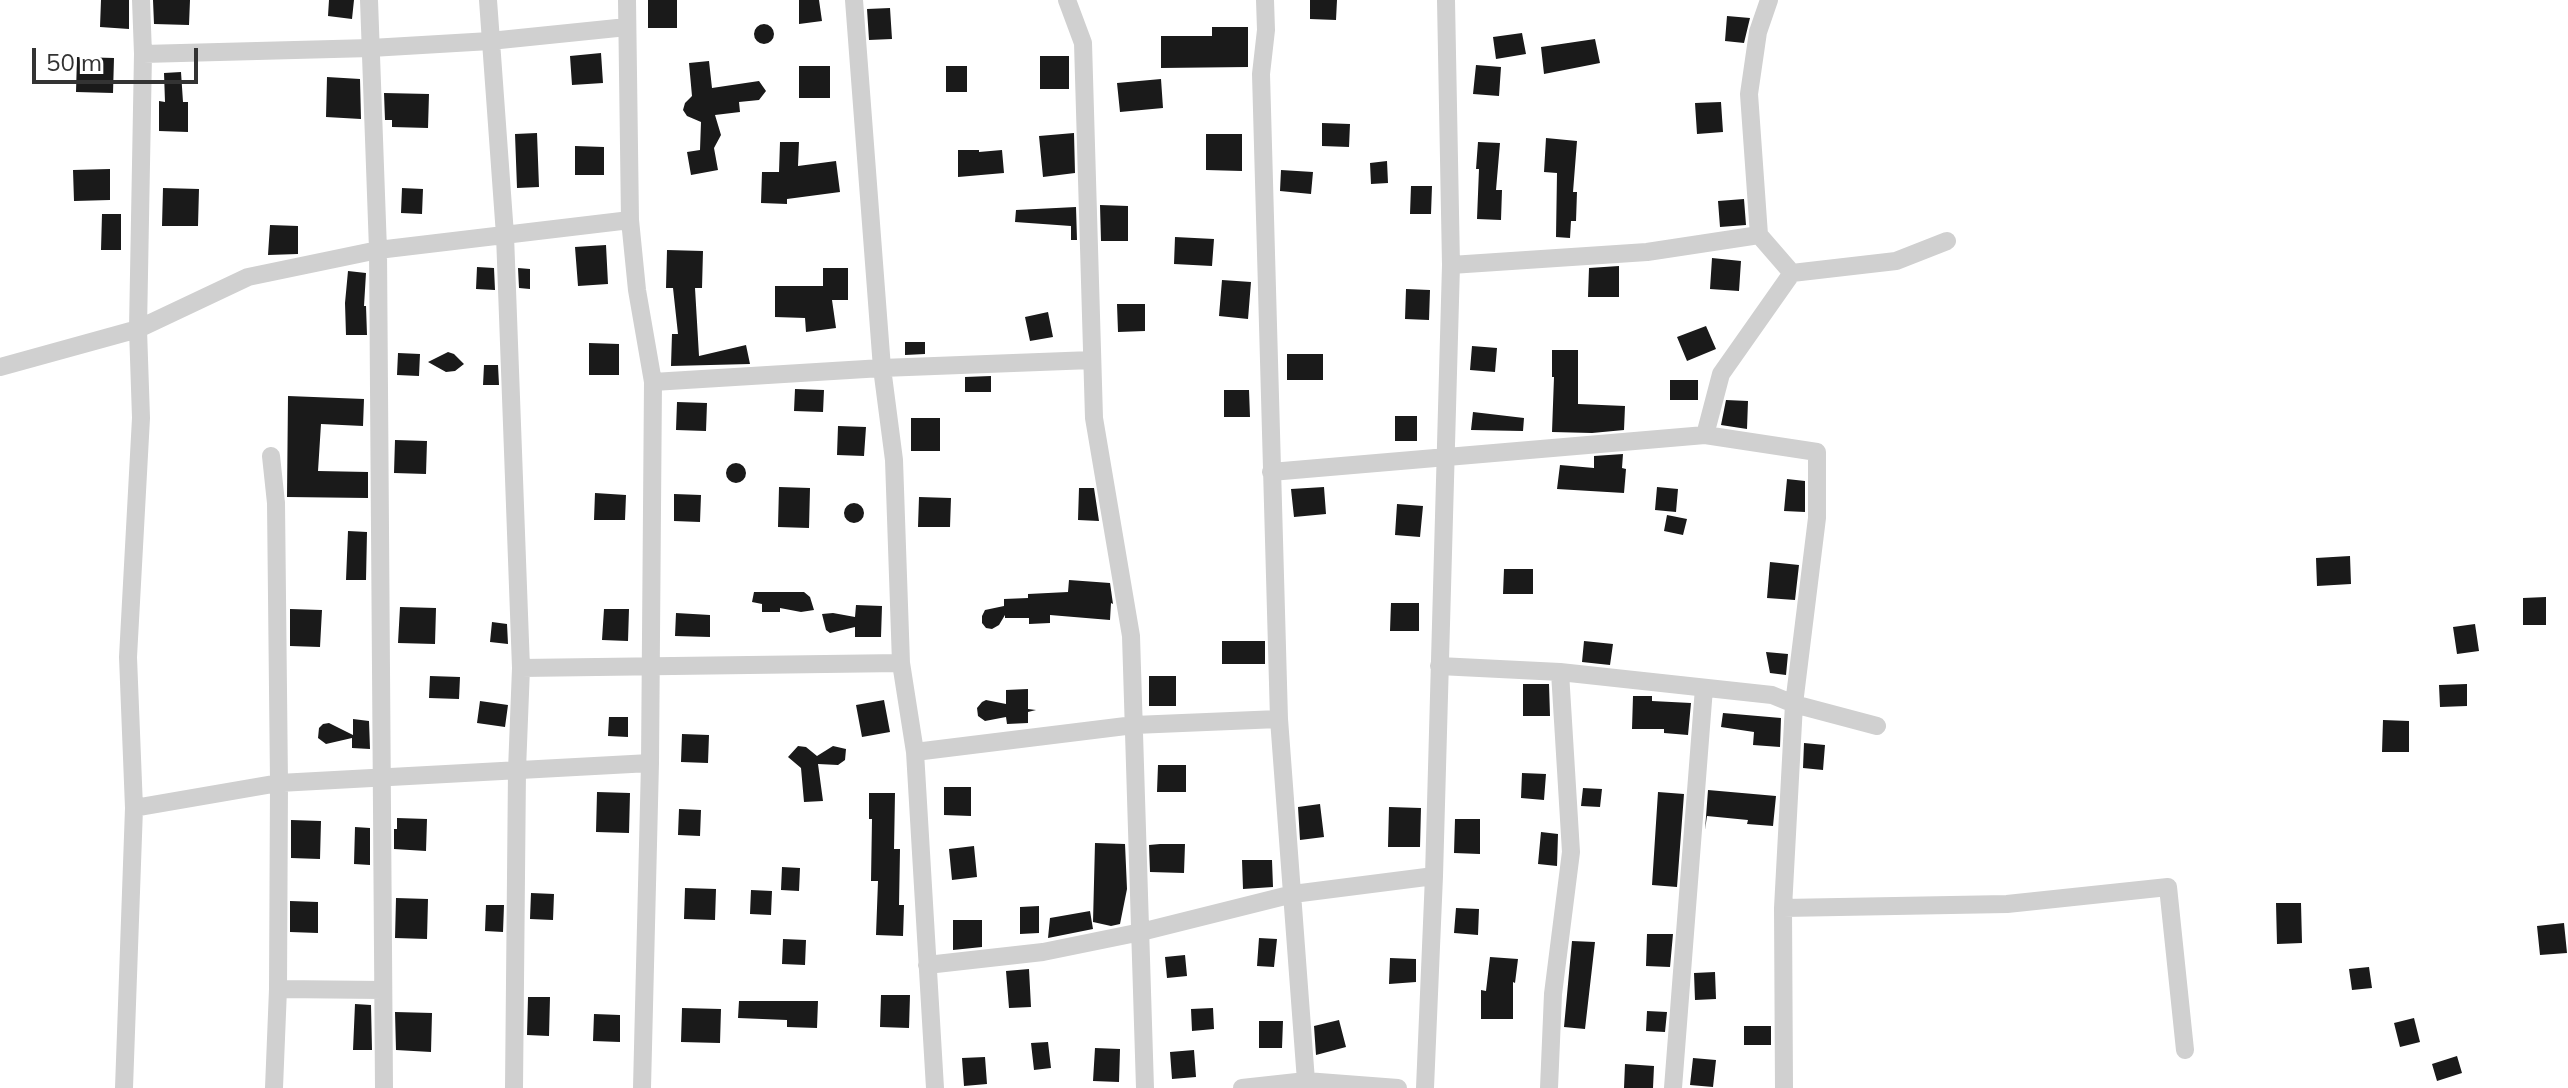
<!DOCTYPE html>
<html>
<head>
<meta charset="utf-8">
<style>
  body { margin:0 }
  #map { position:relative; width:2568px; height:1088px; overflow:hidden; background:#fff; font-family:Mulish,sans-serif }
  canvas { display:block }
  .scale { position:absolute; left:32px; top:48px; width:166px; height:36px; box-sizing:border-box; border:4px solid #333; border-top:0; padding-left:10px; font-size:24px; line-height:28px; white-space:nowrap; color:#333; -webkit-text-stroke:6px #fff; paint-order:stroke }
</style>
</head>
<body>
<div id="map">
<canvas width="2568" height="1088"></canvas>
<div class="scale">50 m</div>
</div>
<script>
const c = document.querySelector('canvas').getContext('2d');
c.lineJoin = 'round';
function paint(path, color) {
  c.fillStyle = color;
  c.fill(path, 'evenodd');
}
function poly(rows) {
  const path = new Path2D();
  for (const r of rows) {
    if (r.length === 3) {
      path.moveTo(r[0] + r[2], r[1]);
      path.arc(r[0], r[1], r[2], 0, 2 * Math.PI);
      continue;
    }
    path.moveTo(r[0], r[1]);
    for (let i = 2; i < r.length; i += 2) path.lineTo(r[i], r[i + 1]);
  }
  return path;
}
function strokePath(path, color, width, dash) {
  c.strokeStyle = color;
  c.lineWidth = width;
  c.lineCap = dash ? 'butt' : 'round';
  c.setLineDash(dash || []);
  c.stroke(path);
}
const building = poly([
  [101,0,129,0,129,29,100,27],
  [153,0,190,0,189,25,154,24],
  [329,0,354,0,352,19,328,16],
  [648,0,677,0,677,28,648,28],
  [799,0,819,0,822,21,799,24],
  [1310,0,1337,0,1336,20,1310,19],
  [890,8,892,39,869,40,867,9],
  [1727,16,1750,18,1744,43,1725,41],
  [764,34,10],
  [1212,27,1248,27,1248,67,1161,68,1161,36,1212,36],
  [1522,33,1526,54,1496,59,1493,37],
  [1595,39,1600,63,1544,74,1541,47],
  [601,53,603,83,572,85,570,56],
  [1040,56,1069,56,1069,89,1040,89],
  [77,57,114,58,113,93,76,92],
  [709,61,712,88,759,81,766,91,759,100,739,102,740,112,715,115,721,135,714,148,718,170,691,175,687,152,700,150,701,122,687,116,683,110,685,103,692,96,689,63],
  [1476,65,1501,67,1499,96,1473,94],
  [799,66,830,66,830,98,799,98],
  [946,66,967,66,967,92,946,92],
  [181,72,183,102,188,102,188,132,159,131,159,101,165,102,164,73],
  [327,77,360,79,361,119,326,117],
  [1161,79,1163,108,1120,112,1117,83],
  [384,93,429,94,428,128,392,127,392,120,385,120],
  [1721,102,1723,132,1697,134,1695,103],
  [1322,123,1350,124,1349,147,1322,146],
  [537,133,539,187,517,188,515,134],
  [1074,133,1075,173,1043,177,1039,136],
  [1206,134,1242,134,1242,171,1206,170],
  [1546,138,1577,141,1573,192,1577,192,1576,221,1571,221,1570,238,1556,237,1557,173,1544,172],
  [780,142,799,142,798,166,836,161,840,192,787,199,787,204,761,203,762,172,779,172],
  [1478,142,1500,143,1496,190,1502,190,1501,220,1477,219,1479,169,1476,169],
  [575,146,604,147,604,175,575,175],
  [958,150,979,150,979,152,1002,150,1004,173,958,177],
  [1387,161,1388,183,1371,184,1370,163],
  [110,169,110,200,74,201,73,170],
  [1281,170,1313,172,1311,194,1280,191],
  [1411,186,1432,186,1431,214,1410,214],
  [163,188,199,189,198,226,162,226],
  [402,188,423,189,422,214,401,213],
  [1744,199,1746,225,1720,227,1718,201],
  [1100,205,1128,206,1128,241,1101,241],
  [1076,207,1077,240,1071,240,1071,226,1015,222,1016,210],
  [102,214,121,214,121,250,101,250],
  [270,225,298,226,298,254,268,255],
  [1175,237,1214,239,1212,266,1174,264],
  [606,245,608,284,578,286,575,247],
  [667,250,703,251,702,288,695,288,699,356,746,345,750,364,671,366,672,334,678,334,673,288,666,288],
  [1712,258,1741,261,1739,291,1710,289],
  [1619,266,1619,297,1588,297,1589,268],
  [477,267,494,268,495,290,476,289],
  [518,268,530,269,530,289,519,288],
  [823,268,848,268,848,300,832,300,836,328,806,332,805,318,775,317,775,286,823,286],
  [348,271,366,273,364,306,366,306,367,335,346,335,345,303],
  [1222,280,1251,282,1248,319,1219,316],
  [1406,289,1430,290,1429,320,1405,319],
  [1117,304,1145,304,1145,331,1118,332],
  [1048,312,1053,337,1030,341,1025,317],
  [1706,326,1716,349,1687,361,1677,337],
  [905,342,925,342,925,354,905,355],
  [589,343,619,344,619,375,589,375],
  [1472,346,1497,348,1495,372,1470,370],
  [1552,350,1578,350,1578,404,1625,406,1624,430,1592,433,1552,432,1554,377,1552,377],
  [448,352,454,354,464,364,455,371,446,372,428,362],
  [398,353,420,354,419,376,397,375],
  [1287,354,1323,354,1323,380,1287,380],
  [484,365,498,365,499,385,483,385],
  [991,376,991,392,965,392,965,377],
  [1670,380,1698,380,1698,400,1670,400],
  [795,389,824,390,823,412,794,411],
  [1224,390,1249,390,1250,417,1224,417],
  [288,396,364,399,363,426,321,424,318,471,368,472,368,498,287,497],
  [1726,400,1748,401,1747,429,1721,425],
  [677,402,707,403,706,431,676,430],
  [1473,412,1524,418,1523,431,1471,430],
  [1395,416,1417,416,1417,441,1395,441],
  [911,418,940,418,940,451,911,451],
  [838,426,866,427,864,456,837,455],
  [395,440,427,441,426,474,394,473],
  [1623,454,1622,468,1626,469,1624,493,1557,489,1560,465,1594,468,1594,456],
  [736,473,10],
  [1787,479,1805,481,1805,512,1784,511],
  [779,487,810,488,809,528,778,527],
  [1324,487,1326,514,1294,517,1291,489],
  [1657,487,1678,489,1676,512,1655,510],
  [1079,488,1094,488,1099,521,1078,520],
  [595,493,626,495,625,520,594,520],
  [674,494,701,495,700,522,674,521],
  [919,497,951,498,950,527,918,527],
  [854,513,10],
  [1397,504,1423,506,1420,537,1395,535],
  [1667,515,1687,519,1683,535,1664,531],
  [348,531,367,532,366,580,346,580],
  [2350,556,2351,584,2317,586,2316,558],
  [1770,562,1799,565,1795,600,1767,598],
  [1504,569,1533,569,1533,594,1503,594],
  [1069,580,1110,583,1113,604,1111,603,1110,620,1050,615,1050,623,1029,624,1029,618,1005,618,1005,615,999,625,992,629,986,628,982,623,982,616,985,610,1004,606,1004,599,1028,598,1028,594,1068,592],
  [754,592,804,592,810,597,814,610,801,612,780,608,780,612,762,612,762,604,752,602],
  [2546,597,2546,625,2523,625,2523,598],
  [1391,603,1419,603,1419,631,1390,631],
  [856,605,882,606,881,637,855,637,855,627,830,633,826,630,822,614,833,613,855,617],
  [400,607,436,608,435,644,398,643],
  [290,609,322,610,320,647,290,646],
  [604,609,629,609,628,641,602,640],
  [676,613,710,615,710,637,675,636],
  [492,622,507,624,508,644,490,642],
  [2475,624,2479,651,2457,654,2453,627],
  [1222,641,1265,641,1265,664,1222,664],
  [1584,641,1613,644,1610,665,1582,662],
  [1766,652,1788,654,1786,675,1770,673],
  [430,676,460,677,459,699,429,698],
  [1149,676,1176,676,1176,706,1149,706],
  [1523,684,1549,684,1550,716,1523,716],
  [2467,684,2467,706,2440,707,2439,685],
  [1028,689,1028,709,1036,710,1028,712,1028,723,1007,724,1006,717,985,721,978,716,977,708,982,702,986,700,1006,704,1006,690],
  [1633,696,1652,696,1652,701,1691,703,1688,735,1664,733,1664,729,1632,729],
  [884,700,890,732,862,737,856,705],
  [480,701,508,705,505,727,477,723],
  [1723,713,1781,718,1780,747,1753,745,1754,732,1721,727],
  [609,717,628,717,628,737,608,736],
  [353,719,369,721,370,749,352,748,352,738,326,744,318,738,319,728,323,724,329,723,353,735],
  [2383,720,2409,721,2409,752,2382,752],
  [682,734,709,735,708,763,681,762],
  [1804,743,1825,745,1823,770,1803,768],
  [798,746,806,747,817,756,833,746,846,749,845,760,838,765,818,764,823,801,804,802,801,768,788,757],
  [1158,765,1186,765,1186,792,1157,792],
  [1522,773,1546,774,1544,800,1521,798],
  [944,787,971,787,971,816,944,815],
  [1583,788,1602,789,1600,807,1581,806],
  [1708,790,1776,796,1773,826,1747,824,1748,820,1707,816,1705,830],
  [597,792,630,793,629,833,596,832],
  [1658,792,1684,794,1677,887,1652,885],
  [869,793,895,793,894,849,900,849,899,905,904,905,903,936,876,935,878,881,871,881,872,819,869,819],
  [1320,804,1324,837,1300,840,1298,807],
  [1389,807,1421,808,1420,847,1388,847],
  [679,809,701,810,700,836,678,835],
  [397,818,427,819,426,851,394,849,394,829,397,829],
  [1455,819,1480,819,1480,854,1454,853],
  [291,820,321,821,320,859,291,858],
  [355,827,370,828,370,865,354,864],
  [1541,832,1558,834,1557,866,1538,864],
  [1095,843,1125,844,1127,889,1120,924,1111,926,1093,922],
  [1160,844,1185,844,1184,873,1150,872,1149,845],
  [974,846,977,877,952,880,949,849],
  [1242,860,1272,860,1273,887,1243,889],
  [782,867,800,868,799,891,781,890],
  [685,888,716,889,715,920,684,919],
  [751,890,772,891,771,915,750,914],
  [531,893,554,894,553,920,530,919],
  [396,898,428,899,427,939,395,938],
  [290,901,318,902,318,933,290,932],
  [2276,903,2301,903,2302,943,2277,944],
  [486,905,504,905,503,932,485,931],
  [1039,906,1039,933,1020,934,1020,907],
  [1456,908,1479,909,1478,935,1454,933],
  [1090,911,1093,929,1048,938,1050,918],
  [953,920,982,920,982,947,953,950],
  [2564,923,2567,953,2540,955,2537,926],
  [1647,934,1673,934,1670,967,1646,966],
  [1259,938,1277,939,1274,967,1257,966],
  [783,939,806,940,805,965,782,964],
  [1572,941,1595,942,1585,1029,1564,1027],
  [1185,955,1187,976,1167,978,1165,957],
  [1490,957,1518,959,1515,983,1513,982,1513,1019,1481,1019,1481,990,1486,991],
  [1390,958,1416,959,1416,982,1389,984],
  [2369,967,2372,988,2352,990,2349,969],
  [1029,969,1031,1007,1009,1008,1006,971],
  [1715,972,1716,999,1695,1000,1694,973],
  [881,995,910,995,909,1028,880,1027],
  [528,997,550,997,549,1036,527,1035],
  [739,1001,818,1001,817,1028,787,1027,787,1020,738,1018],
  [355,1004,371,1005,372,1050,353,1050],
  [682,1008,721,1009,720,1043,681,1042],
  [1213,1008,1214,1029,1192,1031,1191,1009],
  [1647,1011,1667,1012,1665,1032,1646,1031],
  [395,1012,432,1013,431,1052,396,1050],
  [594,1014,620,1015,620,1042,593,1041],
  [2414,1018,2420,1042,2400,1047,2394,1023],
  [1339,1020,1346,1047,1316,1055,1314,1026],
  [1259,1021,1283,1021,1282,1048,1259,1048],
  [1744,1026,1771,1026,1771,1045,1744,1045],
  [1048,1042,1051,1068,1034,1070,1031,1043],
  [1095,1048,1120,1049,1119,1082,1093,1081],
  [1194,1050,1196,1077,1172,1079,1170,1052],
  [2457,1056,2462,1073,2437,1081,2432,1064],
  [985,1057,987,1084,964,1086,962,1058],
  [1693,1058,1716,1060,1713,1087,1690,1085],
  [1625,1064,1654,1066,1653,1088,1624,1088]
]);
const minor = poly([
  [369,0,378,250,384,1088],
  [488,0,505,235,521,668,517,770,514,1088],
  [627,0,630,220,637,290,653,382,650,763,642,1088],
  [854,0,882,368,894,460,901,663,915,752,935,1088],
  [1067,0,1083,43,1094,418,1131,636,1145,1088],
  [1265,0,1266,30,1261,74,1279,719,1306,1081],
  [1769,0,1758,32,1749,94,1759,235,1792,273],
  [143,54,371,48,490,41,627,27],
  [1451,265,1647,252,1759,235],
  [0,367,138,329,248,277,378,250,630,220],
  [653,382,882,368,1092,360],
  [1705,435,1721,374,1792,273,1896,261,1947,241],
  [271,456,276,503,279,783,278,989,274,1088],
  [1271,472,1705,435,1817,452,1817,518,1794,704,1783,908,1784,1088],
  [1439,666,1560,672,1772,695,1794,704,1877,726],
  [521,668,901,663],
  [915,752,1134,725,1279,719],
  [134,808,279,783,650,763],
  [1783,908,2007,904,2168,887,2185,1050],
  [927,965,1043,952,1141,932,1293,894,1434,876],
  [278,989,383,990],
  [124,1088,134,808,128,657,141,418,138,329,143,54,141,0],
  [1242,1088,1306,1081,1398,1088],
  [1425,1088,1434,876,1451,265,1446,0],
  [1549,1088,1553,994,1571,852,1560,672],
  [1673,1088,1704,688]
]);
paint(building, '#1a1a1a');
strokePath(minor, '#d0d0d0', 18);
</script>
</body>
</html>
